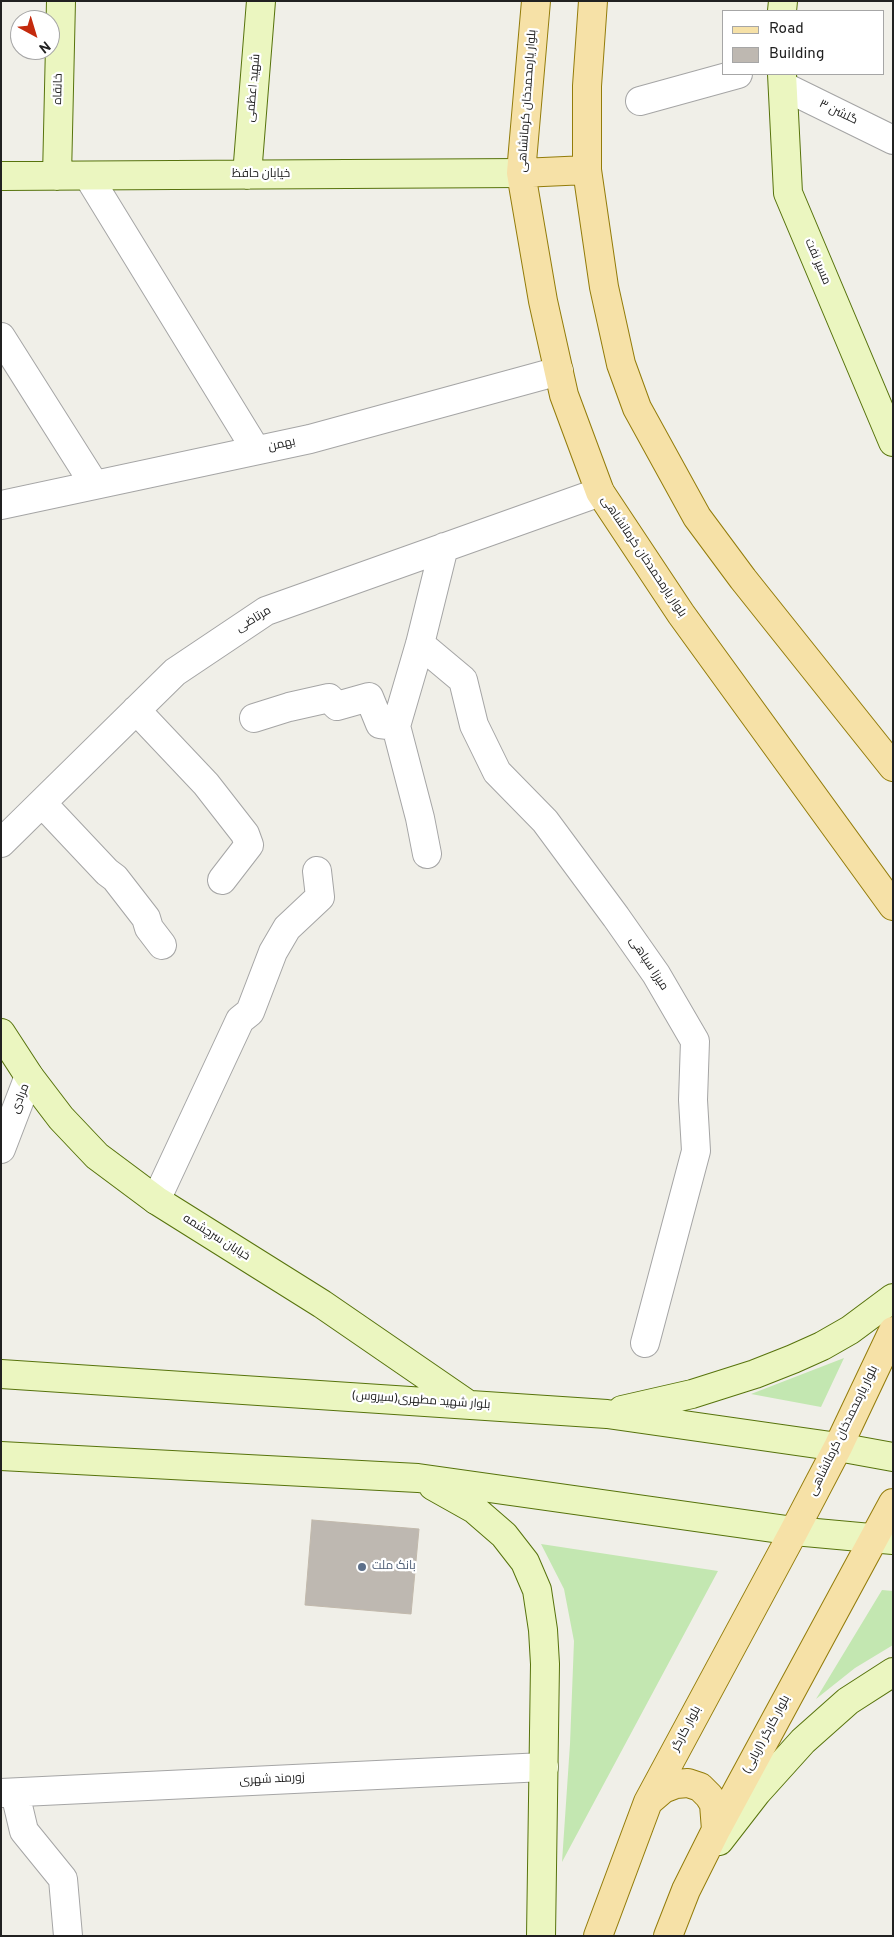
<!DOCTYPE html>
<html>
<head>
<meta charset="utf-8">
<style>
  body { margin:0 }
  #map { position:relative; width:894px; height:1937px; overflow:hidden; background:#f0efe8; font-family:Overpass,sans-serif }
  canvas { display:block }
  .frame { position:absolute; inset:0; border:2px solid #212121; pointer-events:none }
  .legend { position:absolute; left:722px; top:10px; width:162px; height:65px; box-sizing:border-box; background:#fff; border:1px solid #a6a6a6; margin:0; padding:6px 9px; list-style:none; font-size:15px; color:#212121 }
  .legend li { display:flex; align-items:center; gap:10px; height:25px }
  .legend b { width:25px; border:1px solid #a6a6a6 }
  .north { position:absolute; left:10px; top:10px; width:50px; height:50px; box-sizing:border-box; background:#fff; border:1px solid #a6a6a6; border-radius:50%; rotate:141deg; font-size:14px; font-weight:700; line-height:20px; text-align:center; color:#212121 }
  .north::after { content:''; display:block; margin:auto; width:18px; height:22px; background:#c42a0d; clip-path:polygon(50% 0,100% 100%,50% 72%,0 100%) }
</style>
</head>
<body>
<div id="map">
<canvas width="894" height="1937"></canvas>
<div class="frame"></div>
<ul class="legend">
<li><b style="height:6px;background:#f6e1a7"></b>Road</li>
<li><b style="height:14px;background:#beb8b1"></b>Building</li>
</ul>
<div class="north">N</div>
</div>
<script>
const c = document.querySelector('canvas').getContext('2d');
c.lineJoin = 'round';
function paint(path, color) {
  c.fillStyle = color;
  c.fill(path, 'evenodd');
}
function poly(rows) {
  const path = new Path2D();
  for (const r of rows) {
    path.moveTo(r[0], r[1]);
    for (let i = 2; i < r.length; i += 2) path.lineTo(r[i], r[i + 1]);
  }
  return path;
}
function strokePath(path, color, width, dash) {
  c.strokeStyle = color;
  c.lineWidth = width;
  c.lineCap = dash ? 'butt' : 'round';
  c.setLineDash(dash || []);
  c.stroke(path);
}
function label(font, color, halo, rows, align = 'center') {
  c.font = font + ' Overpass,Cairo,sans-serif';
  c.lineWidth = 4.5;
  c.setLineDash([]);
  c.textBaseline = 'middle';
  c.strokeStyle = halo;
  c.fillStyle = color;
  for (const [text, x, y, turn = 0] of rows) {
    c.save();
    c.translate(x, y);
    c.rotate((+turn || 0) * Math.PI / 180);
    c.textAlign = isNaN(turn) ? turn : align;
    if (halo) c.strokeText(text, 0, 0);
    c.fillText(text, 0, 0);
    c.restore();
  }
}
const grass = poly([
  [844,1358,821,1407,751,1394],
  [541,1544,718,1571,562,1862,570,1744,574,1641,564,1589],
  [882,1590,893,1591,893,1645,855,1668,816,1699]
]);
const building = poly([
  [312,1520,419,1529,411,1614,305,1605,312,1520]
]);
const street = poly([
  [783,86,893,140],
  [640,101,738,74],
  [88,176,256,450],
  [1,337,94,484],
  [1,505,310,439,559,371],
  [420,644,463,680,474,725,497,772,545,821,616,917,656,974,695,1041,693,1100,696,1151,645,1343],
  [136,710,206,784,245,834,249,845,222,880],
  [254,718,289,707,329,698,337,706,369,697,380,724,396,726],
  [42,803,107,872,115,878,146,918,149,928,162,945],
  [1,843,175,672,266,611,600,492],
  [427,854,420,818,396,726,420,644,444,547],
  [1,1149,29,1076],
  [156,1200,240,1020,250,1012,273,952,287,928,320,897,317,871],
  [1,1793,544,1767],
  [15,1793,24,1831,63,1879,68,1936]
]);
const secondary = poly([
  [782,11,783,1],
  [782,74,788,193,893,442],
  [247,175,261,1],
  [1,176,521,173],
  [57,176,61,1],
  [1,1033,29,1076,61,1118,97,1156,156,1200,322,1304,466,1403],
  [1,1374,607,1414,838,1447,893,1457],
  [622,1410,692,1394,755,1374,793,1359,822,1346,850,1330,893,1298],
  [1,1456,418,1478,794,1531,893,1540],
  [433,1486,474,1509,504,1535,525,1562,537,1590,543,1630,545,1664,541,1936],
  [719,1841,757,1792,803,1741,848,1701,893,1672]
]);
const primary = poly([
  [536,1,521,173,543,301,564,395,600,492,681,614,893,906],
  [593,1,587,86,587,170,604,287,621,364,637,408,697,517,743,579,893,767],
  [521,173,587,170],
  [649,1801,663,1789,676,1784,688,1783,700,1787,709,1796,714,1804,716,1830],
  [598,1936,648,1802,794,1531,838,1447,893,1331],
  [668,1936,686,1890,716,1830,893,1503]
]);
const markers = [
  [362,1567,5,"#5c6f8a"]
];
const streetNames = [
  ["شهید اعظمی",254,88,-85],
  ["خانقاه",59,89,-89],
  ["بلوار یارمحمدخان کرمانشاهی",528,101,-86],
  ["گلشن ۳",838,113,26],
  ["خیابان حافظ",261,175],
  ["مسیر نفت",817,262,67],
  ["بهمن",282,445,-12],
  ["بلوار یارمحمدخان کرمانشاهی",643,557,56],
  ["مرتاضی",254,620,-31],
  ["میرزا سپاهی",648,964,57],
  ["مرادی",21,1099,-69],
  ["خیابان سرچشمه",216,1238,32],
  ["بلوار شهید مطهری(سیروس)",421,1401,4],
  ["بلوار یارمحمدخان کرمانشاهی",844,1431,-64],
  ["بلوار کارگر",687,1729,-62],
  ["بلوار کارگر (اربابی)",767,1735,-62],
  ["زورمند شهری",272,1780,-3]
];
const serviceNames = [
  ["بانک ملت",372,1567]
];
paint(grass, '#c3e7b1');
paint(building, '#beb8b1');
strokePath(building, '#c1b8ab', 1);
strokePath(street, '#a5a5a5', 30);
strokePath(secondary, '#57730c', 30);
strokePath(primary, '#937c0a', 30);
strokePath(street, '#fff', 28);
strokePath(secondary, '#ebf6c0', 28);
strokePath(primary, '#f6e1a7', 28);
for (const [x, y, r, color] of markers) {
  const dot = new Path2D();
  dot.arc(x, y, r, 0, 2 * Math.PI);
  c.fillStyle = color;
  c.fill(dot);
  strokePath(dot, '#fff', 2);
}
label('12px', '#212121', '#fff', streetNames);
label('12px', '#4e5e75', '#fff', serviceNames, 'left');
</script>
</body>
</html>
